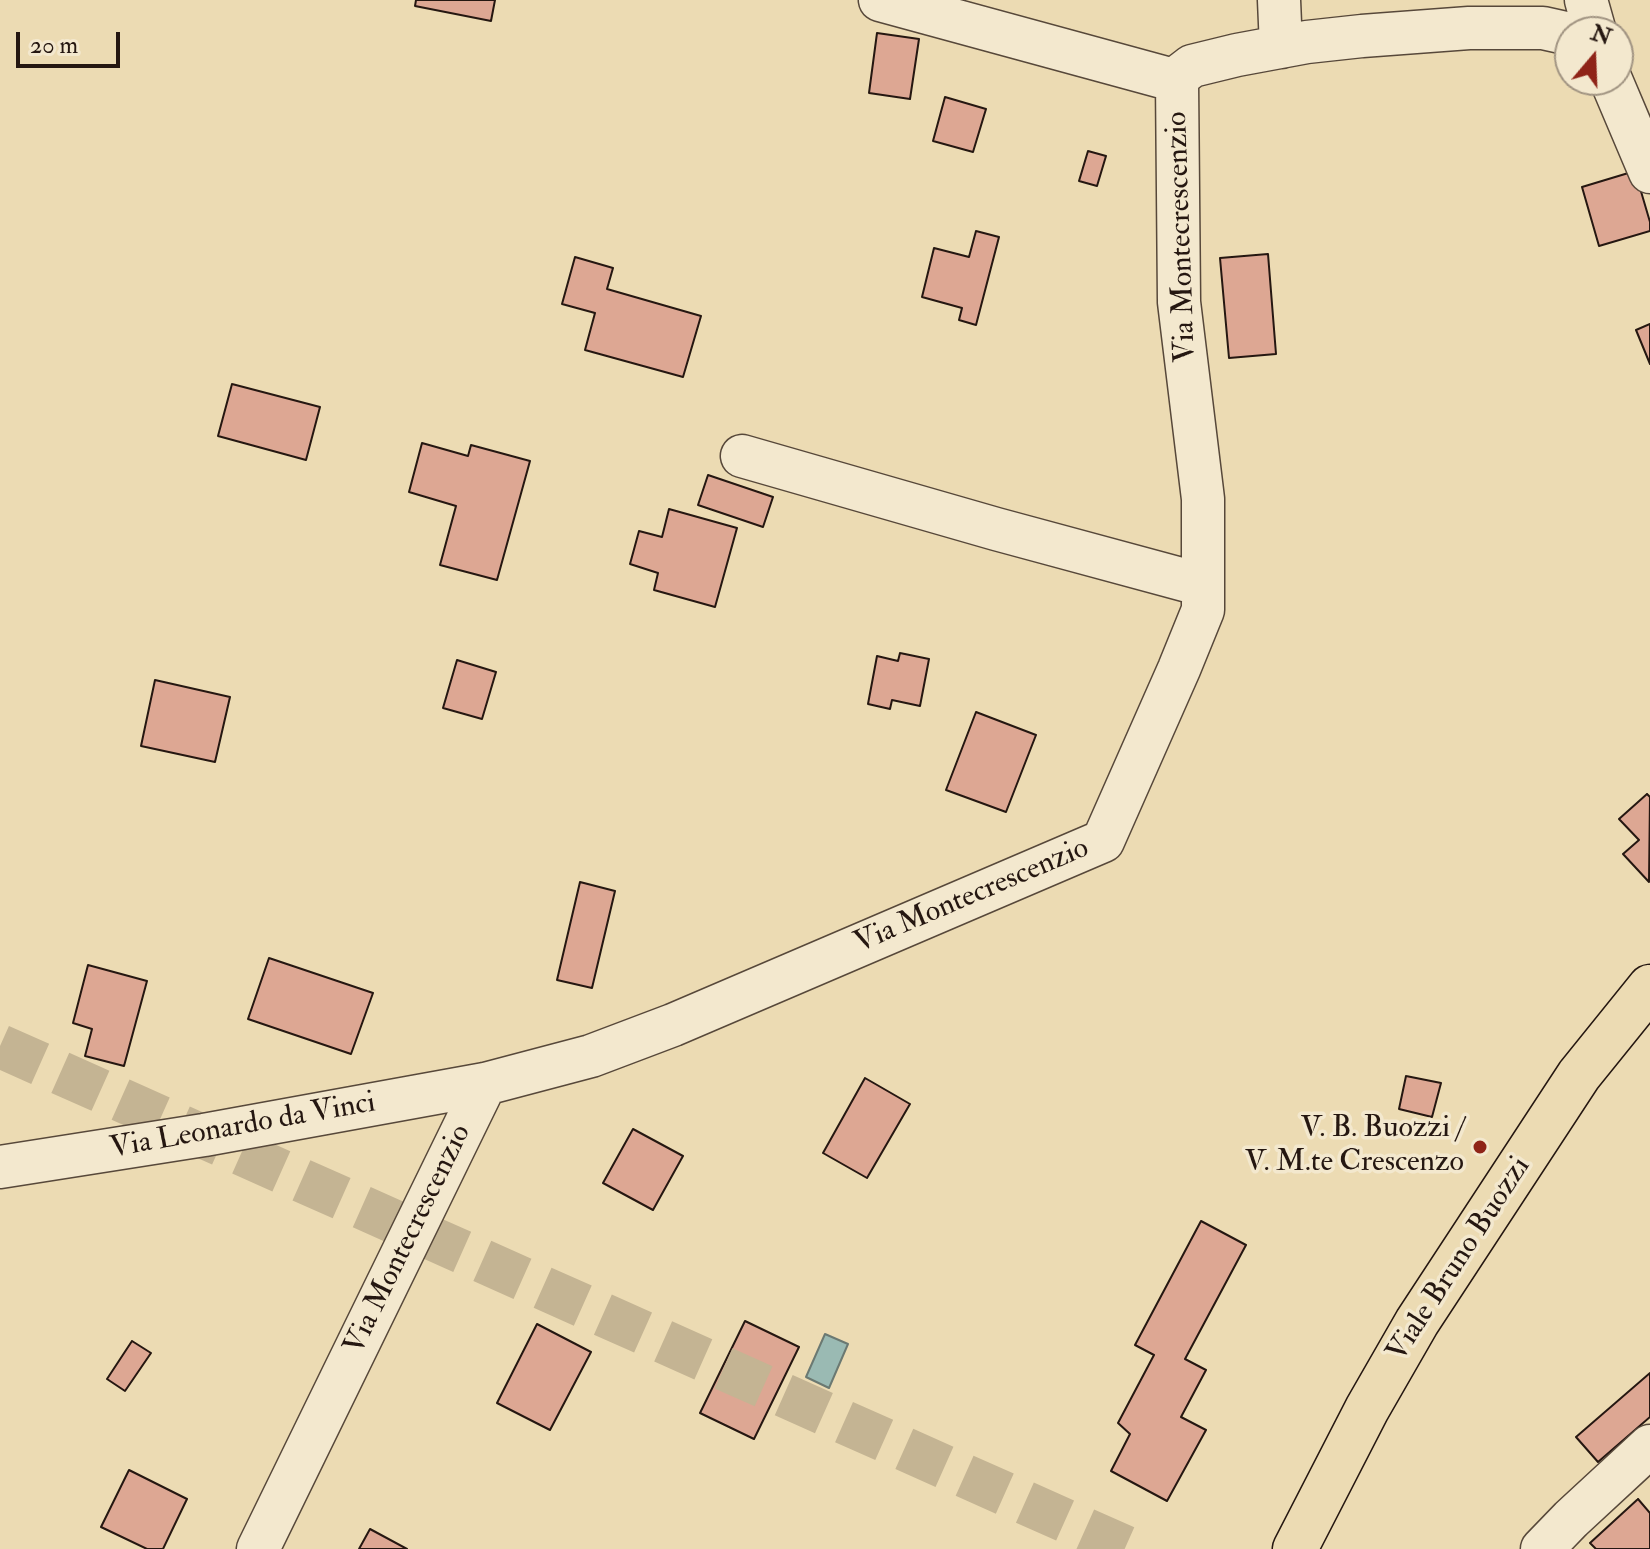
<!DOCTYPE html>
<html>
<head>
<meta charset="utf-8">
<style>
  body { margin:0 }
  #map { position:relative; width:1650px; height:1549px; overflow:hidden; background:#ecdbb3; font-family:"IM FELL Double Pica",serif }
  canvas { display:block }
  .north { position:absolute; left:1554px; top:16px; width:80px; height:80px; box-sizing:border-box; background:#f3e8ce; border:2px solid #a19482; border-radius:50%; rotate:19deg; font-size:22px; font-weight:700; line-height:32px; text-align:center; color:#251711 }
  .north::after { content:''; display:block; margin:auto; width:28px; height:36px; background:#8f2418; clip-path:polygon(50% 0,100% 100%,50% 72%,0 100%) }
  .scale { position:absolute; left:16px; top:32px; width:104px; height:36px; box-sizing:border-box; border:4px solid #251711; border-top:0; padding-left:10px; font-size:24px; line-height:28px; white-space:nowrap; color:#251711; -webkit-text-stroke:6px #f3e8ce; paint-order:stroke }
</style>
</head>
<body>
<div id="map">
<canvas width="1650" height="1549"></canvas>
<div class="north">N</div>
<div class="scale">20 m</div>
</div>
<script>
const c = document.querySelector('canvas').getContext('2d');
c.lineJoin = 'round';
function paint(path, color) {
  c.fillStyle = color;
  c.fill(path, 'evenodd');
}
function poly(rows) {
  const path = new Path2D();
  for (const r of rows) {
    path.moveTo(r[0], r[1]);
    for (let i = 2; i < r.length; i += 2) path.lineTo(r[i], r[i + 1]);
  }
  return path;
}
function strokePath(path, color, width, dash) {
  c.strokeStyle = color;
  c.lineWidth = width;
  c.lineCap = dash ? 'butt' : 'round';
  c.setLineDash(dash || []);
  c.stroke(path);
}
function label(font, color, halo, rows, align = 'center') {
  c.font = font + ' "IM FELL Double Pica",serif';
  c.lineWidth = 7;
  c.setLineDash([]);
  c.textBaseline = 'middle';
  c.strokeStyle = halo;
  c.fillStyle = color;
  for (const [text, x, y, turn = 0] of rows) {
    c.save();
    c.translate(x, y);
    c.rotate((+turn || 0) * Math.PI / 180);
    c.textAlign = isNaN(turn) ? turn : align;
    if (halo) c.strokeText(text, 0, 0);
    c.fillText(text, 0, 0);
    c.restore();
  }
}
const water = poly([
  [825,1334,848,1344,829,1388,806,1377,825,1334]
]);
const building = poly([
  [416,0,495,0,491,21,415,6,416,0],
  [877,33,919,39,910,99,869,93,877,33],
  [945,97,986,109,973,152,933,141,945,97],
  [1088,151,1106,156,1097,186,1079,181,1088,151],
  [1635,171,1650,222,1650,231,1599,246,1582,187,1635,171],
  [976,231,999,237,976,325,959,320,962,308,922,297,934,248,969,257,976,231],
  [1268,254,1276,354,1229,358,1220,258,1268,254],
  [575,257,613,268,607,289,701,316,683,377,585,350,595,313,562,304,575,257],
  [1650,324,1650,364,1636,330,1650,324],
  [232,384,320,407,306,460,218,436,232,384],
  [422,443,468,456,471,445,530,461,497,580,440,565,456,506,409,492,422,443],
  [708,475,773,497,763,527,698,505,708,475],
  [669,509,737,528,715,607,654,590,658,573,630,564,639,531,662,537,669,509],
  [900,653,929,659,920,706,892,700,890,709,868,704,877,656,898,661,900,653],
  [457,660,496,672,482,719,443,708,457,660],
  [155,680,230,697,215,762,141,746,155,680],
  [976,712,1036,735,1006,812,946,790,976,712],
  [1647,794,1650,797,1649,882,1623,854,1639,840,1619,819,1647,794],
  [580,882,615,891,592,988,557,980,580,882],
  [269,958,373,993,351,1054,248,1019,269,958],
  [88,965,147,981,124,1066,85,1056,92,1029,73,1023,88,965],
  [1406,1076,1441,1083,1432,1117,1399,1109,1406,1076],
  [865,1078,910,1104,867,1178,823,1153,865,1078],
  [633,1129,683,1156,653,1210,603,1183,633,1129],
  [1201,1221,1246,1245,1185,1359,1206,1370,1181,1417,1206,1430,1167,1501,1111,1471,1130,1434,1118,1423,1154,1355,1135,1345,1201,1221],
  [745,1321,799,1347,754,1439,700,1413,745,1321],
  [537,1324,591,1352,550,1430,497,1403,537,1324],
  [132,1341,151,1353,125,1391,107,1379,132,1341],
  [1650,1373,1650,1417,1598,1462,1576,1437,1650,1373],
  [129,1470,187,1499,163,1549,147,1549,101,1527,129,1470],
  [1638,1499,1650,1513,1650,1549,1596,1549,1590,1543,1638,1499],
  [370,1529,407,1549,359,1549,370,1529]
]);
const majorTunnel = poly([
  [0,1046,1129,1549]
]);
const minor = poly([
  [880,0,1177,81],
  [1279,0,1281,47],
  [1586,0,1595,32],
  [1611,80,1650,172],
  [742,456,996,529,1203,585],
  [0,1167,204,1135,485,1084,591,1056,673,1025,1103,841,1179,669,1203,610,1203,499,1179,302,1177,81,1179,76,1192,66,1237,55,1307,42,1362,36,1469,28,1543,28,1570,34],
  [258,1549,485,1084],
  [1542,1549,1571,1519,1650,1446]
]);
const major = poly([
  [1295,1549,1367,1409,1417,1322,1579,1075,1650,987]
]);
const markers = [
  [1480,1147,8,"#8f2418"]
];
const streetNames = [
  ["Via Montecrescenzio",1183,237,-92],
  ["Via Montecrescenzio",972,897,-23],
  ["Via Leonardo da Vinci",243,1127,-10],
  ["Via Montecrescenzio",409,1240,-64],
  ["Viale Bruno Buozzi",1460,1260,-57]
];
const poiNames = [
  ["V. B. Buozzi /",1464,1130],
  ["V. M.te Crescenzo",1464,1164]
];
paint(water, '#9abab3');
strokePath(water, '#6b7972', 2);
paint(building, '#dda793');
strokePath(building, '#251711', 2);
strokePath(majorTunnel, '#c4b493', 44, [44, 22]);
strokePath(minor, '#57483a', 45);
strokePath(major, '#251711', 47);
strokePath(minor, '#f3e8ce', 42);
strokePath(major, '#ecdbb3', 44);
for (const [x, y, r, color] of markers) {
  const dot = new Path2D();
  dot.arc(x, y, r, 0, 2 * Math.PI);
  c.fillStyle = color;
  c.fill(dot);
  strokePath(dot, '#f3e8ce', 3);
}
label('30px', '#251711', '#f3e8ce', streetNames);
label('30px', '#251711', '#f3e8ce', poiNames, 'right');
</script>
</body>
</html>
